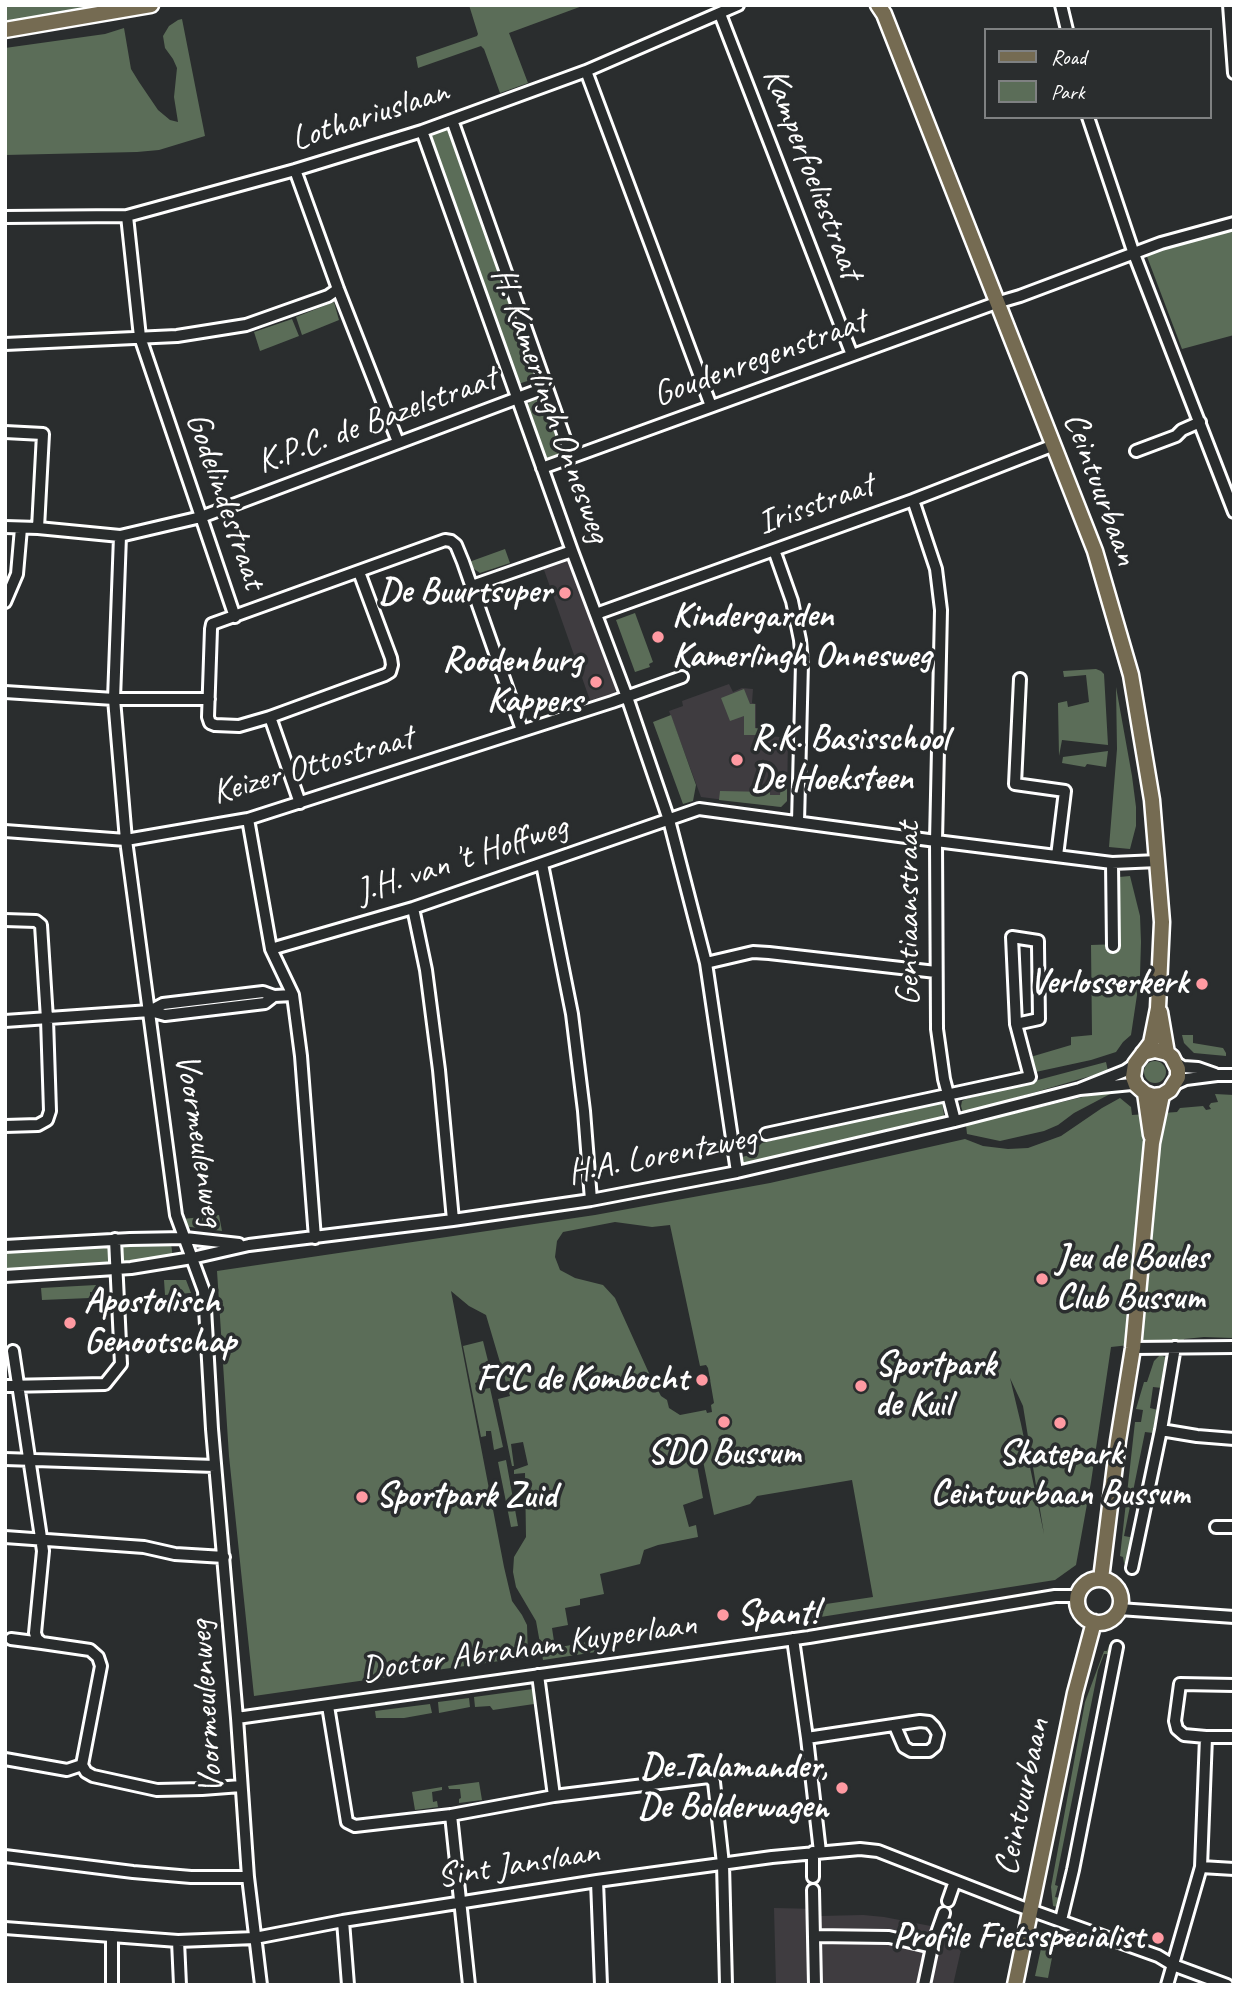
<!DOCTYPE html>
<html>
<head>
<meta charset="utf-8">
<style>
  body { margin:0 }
  #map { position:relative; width:1239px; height:1990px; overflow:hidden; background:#2a2d2e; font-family:Caveat,sans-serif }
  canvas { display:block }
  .frame { position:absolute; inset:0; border:7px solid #fff; pointer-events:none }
  .legend { position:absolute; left:984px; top:28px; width:228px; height:91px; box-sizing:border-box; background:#2a2d2e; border:2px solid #7f8182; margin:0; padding:9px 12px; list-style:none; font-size:21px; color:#fff }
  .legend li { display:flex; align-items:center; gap:14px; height:35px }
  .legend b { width:35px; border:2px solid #7f8182 }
</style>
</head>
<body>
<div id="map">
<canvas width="1239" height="1990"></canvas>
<div class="frame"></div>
<ul class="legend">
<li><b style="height:9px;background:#756b52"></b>Road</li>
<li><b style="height:19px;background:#5b6d58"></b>Park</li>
</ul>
</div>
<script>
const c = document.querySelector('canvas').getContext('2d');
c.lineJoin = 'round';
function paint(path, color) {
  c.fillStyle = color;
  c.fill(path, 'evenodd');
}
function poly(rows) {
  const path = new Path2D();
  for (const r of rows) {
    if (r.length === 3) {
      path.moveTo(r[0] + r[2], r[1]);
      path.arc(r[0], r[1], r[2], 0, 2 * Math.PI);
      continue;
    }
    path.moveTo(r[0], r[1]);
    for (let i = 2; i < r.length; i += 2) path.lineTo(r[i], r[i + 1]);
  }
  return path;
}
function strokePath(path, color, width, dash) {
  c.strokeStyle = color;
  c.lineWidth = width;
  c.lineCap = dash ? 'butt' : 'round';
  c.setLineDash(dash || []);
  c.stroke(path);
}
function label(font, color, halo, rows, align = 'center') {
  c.font = font + ' Caveat,sans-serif';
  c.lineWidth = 7;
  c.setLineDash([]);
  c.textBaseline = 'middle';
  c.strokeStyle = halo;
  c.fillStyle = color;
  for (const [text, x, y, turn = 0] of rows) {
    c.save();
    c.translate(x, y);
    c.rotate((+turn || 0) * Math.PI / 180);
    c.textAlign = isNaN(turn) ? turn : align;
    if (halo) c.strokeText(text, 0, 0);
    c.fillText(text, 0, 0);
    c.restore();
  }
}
const built = poly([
  [566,559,570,561,617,685,614,696,592,706,543,567,553,564,553,560],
  [729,684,733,692,742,688,753,689,752,703,756,704,756,728,761,728,761,735,788,738,787,801,781,807,701,797,669,711,683,706,682,701],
  [774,1908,819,1909,819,1916,863,1915,884,1917,941,1928,944,1923,966,1928,953,1985,776,1985]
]);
const green = poly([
  [5,5,112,5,5,24],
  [469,5,585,5,509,33,528,83,500,93,484,49,481,46,418,68,416,57,477,36,478,34],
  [182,19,205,136,159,150,137,152,5,155,5,48,105,34,124,28,131,69,139,82,158,110,170,120,178,122,174,97,177,68,173,59,165,48,163,36,169,26,178,20],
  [447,129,537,378,518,384,429,137,429,135],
  [1234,226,1234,335,1182,349,1146,254,1149,251],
  [334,302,339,320,302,335,296,317],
  [292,319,299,336,260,351,254,332],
  [537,399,543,402,561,449,558,458,552,461,546,459,541,455,527,413,527,406,530,401],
  [505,549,510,563,480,573,471,567,469,562],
  [635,613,653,662,649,664,650,667,635,672,616,620],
  [1096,669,1101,671,1104,674,1108,745,1062,740,1059,756,1058,703,1067,701,1068,707,1089,702,1086,675,1064,677,1063,671],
  [1116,687,1132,776,1136,807,1136,826,1130,849,1109,847,1117,749],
  [744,689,750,704,755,704,755,728,760,729,760,735,744,735,744,716,730,721,721,698],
  [671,715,696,785,693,801,683,804,653,722],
  [1108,751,1106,767,1087,764,1085,767,1062,763,1063,757],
  [781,782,787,782,787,801,781,807,719,800,720,791,770,792,770,795,780,795],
  [1130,876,1140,916,1141,942,1140,975,1131,1035,1123,1042,1116,1052,1091,1060,1031,1073,1027,1058,1071,1045,1071,1037,1092,1035,1091,945,1120,944,1119,877],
  [1182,1035,1193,1035,1193,1043,1223,1048,1226,1053,1226,1056,1194,1053,1184,1043],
  [1155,1072,11],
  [1106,1062,1108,1071,963,1113,961,1106,962,1101,966,1099],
  [1112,1090,1112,1093,1074,1113,1058,1125,1044,1131,1000,1141,967,1134,966,1125],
  [1215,1094,1234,1095,1234,1338,1204,1337,1184,1339,1183,1342,1157,1342,1111,1347,1091,1482,1076,1565,1055,1580,808,1619,806,1607,873,1597,852,1480,757,1496,750,1504,714,1515,700,1446,694,1449,703,1498,683,1505,689,1527,696,1525,698,1537,658,1545,644,1550,640,1564,600,1574,604,1594,580,1599,580,1605,565,1608,568,1625,552,1628,555,1648,614,1637,616,1649,543,1660,536,1621,516,1587,513,1572,514,1557,526,1537,525,1473,514,1474,514,1470,528,1465,523,1442,511,1444,514,1466,512,1466,498,1399,510,1396,486,1315,469,1306,451,1291,504,1567,512,1601,522,1615,527,1625,528,1657,254,1696,229,1456,217,1271,595,1215,770,1183,965,1139,983,1146,1008,1149,1028,1148,1061,1136,1102,1108,1120,1098,1131,1107,1132,1115,1177,1112,1180,1108,1203,1106,1206,1110,1211,1109,1209,1106,1211,1103,1218,1102],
  [615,1222,652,1227,670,1225,700,1366,706,1365,708,1368,714,1403,711,1405,712,1412,707,1413,706,1410,680,1415,669,1408,667,1400,661,1396,648,1371,615,1298,603,1285,575,1278,560,1270,555,1257,557,1241,563,1232],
  [1010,1378,1023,1406,1044,1534,1021,1424],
  [939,1101,942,1102,944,1115,943,1119,745,1164,740,1160,739,1158,749,1155,762,1143],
  [219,1215,222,1231,183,1226,183,1219],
  [171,1243,173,1258,125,1263,120,1254,123,1244],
  [102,1244,108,1247,112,1252,112,1258,109,1263,104,1266,5,1271,5,1249],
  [164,1280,186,1280,191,1293,165,1295],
  [96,1285,96,1292,90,1292,90,1298,42,1300,41,1288],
  [483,1341,492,1377,475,1383,477,1390,490,1388,503,1447,494,1450,491,1431,486,1431,486,1436,481,1437,463,1346],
  [1160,1355,1165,1357,1167,1362,1170,1362,1162,1388,1153,1387,1150,1408,1158,1410,1153,1433,1145,1432,1124,1536,1135,1538,1129,1566,1124,1563,1123,1557,1120,1556,1135,1422,1141,1422,1143,1410,1136,1409,1144,1382,1147,1382,1154,1361],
  [506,1460,518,1526,511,1527,498,1462],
  [1114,1642,1111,1654,1104,1654,1098,1670,1055,1885,1058,1886,1055,1897,1060,1898,1057,1907,1053,1906,1051,1887,1085,1702,1104,1651,1107,1651,1110,1643],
  [533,1689,534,1704,493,1710,490,1706,475,1707,474,1697],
  [469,1698,470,1707,439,1713,438,1702],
  [430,1704,432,1713,404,1718,376,1718,375,1711],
  [479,1782,482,1800,459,1803,459,1799,461,1798,460,1789,449,1789,448,1786],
  [442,1787,442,1790,432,1792,433,1802,437,1801,438,1807,415,1810,412,1792],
  [1049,1932,1057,1932,1048,1978,1035,1976,1044,1935]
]);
const minor = poly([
  [1061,5,1067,30],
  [1229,5,1234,73],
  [720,14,852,355],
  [586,71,711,406],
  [1088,117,1134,254,1234,512],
  [452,120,571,456],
  [422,131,572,551,627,697,669,820,706,963,737,1172],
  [295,170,338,289,398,442],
  [127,216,140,337,235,617],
  [5,217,127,216,295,170,422,131,586,71,738,5],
  [5,344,177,336,246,325,328,296,338,289],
  [5,432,43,434,38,528],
  [1136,451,1176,436,1182,430,1200,422],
  [542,468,996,303,1020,296,1161,243,1234,223],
  [913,500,936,569,941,610,936,841,937,1029,944,1079,955,1121],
  [5,527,38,528,120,536,201,517,547,387],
  [120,536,114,699,126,840,176,1215,204,1291,212,1429,237,1718,248,1877,261,1985],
  [774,550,792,601,800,640,802,663,798,822],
  [472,586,572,551],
  [5,602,17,574,21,528],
  [596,614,913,500,1054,445],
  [1020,679,1015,784,1065,791,1057,856],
  [5,692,114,699,209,699],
  [270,717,385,675,390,672,392,665,391,658,359,572],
  [300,803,270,717,239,726,215,725,210,723,208,717,211,629,212,624,445,540,451,541,456,545,463,562,522,730],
  [248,819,271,949,293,995,301,1056,315,1238],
  [5,831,126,840,248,819,612,702,682,677],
  [1112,863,1113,946],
  [542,864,572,1014,584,1111,591,1200],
  [413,908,426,970,439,1070,453,1220],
  [5,920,36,921,41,925,47,1019,50,1111,47,1120,38,1125,5,1126],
  [271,949,413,908,699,809,936,841,1112,863,1158,861],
  [706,963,753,952,769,953,936,972],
  [150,1011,163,1004,263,992,274,996,293,995],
  [5,1021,150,1011,165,1015,265,1003,274,996],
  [1175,1062,1183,1067,1198,1068,1215,1074],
  [1135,1064,1125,1071,1080,1089,1132,1084,1136,1085],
  [1175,1084,1186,1079,1217,1075,1234,1075],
  [766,1134,1030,1077,1016,1024,1012,937,1038,941,1038,946,1039,1019,1016,1024],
  [5,1246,130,1239,185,1238,239,1244],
  [5,1276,131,1268,192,1258,249,1245,453,1220,591,1200,737,1172,955,1121,1080,1089],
  [1133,1348,1234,1347],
  [13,1351,43,1551,35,1633,37,1639,42,1643,90,1650,98,1657,101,1666,82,1765],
  [5,1386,105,1384,121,1364,115,1239],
  [1161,1430,1197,1436,1234,1439],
  [5,1459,215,1466],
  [1216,1527,1234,1527],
  [5,1537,144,1547,175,1554,224,1557],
  [1132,1568,1161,1430,1175,1347],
  [1119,1609,1234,1617],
  [11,1639,42,1643],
  [793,1639,807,1738,820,1852],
  [538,1675,554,1796],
  [1234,1685,1180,1684,1175,1721,1177,1729,1184,1735,1206,1737,1234,1737],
  [328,1706,347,1822,355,1826,451,1815,554,1796,709,1777,714,1782,723,1864,726,1985],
  [237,1718,809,1637,1055,1596,1078,1596],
  [807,1738,920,1721,929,1722,934,1727,938,1734,935,1746,929,1751,911,1751,904,1747,895,1726],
  [5,1759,67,1770,82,1765],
  [82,1765,86,1772,93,1776,157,1790,202,1789,241,1786],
  [451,1815,469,1985],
  [813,1852,813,1877],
  [5,1856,133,1872,191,1877,248,1877],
  [1201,1867,1234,1869],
  [597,1881,601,1985],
  [813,1890,815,1985],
  [948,1901,955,1881],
  [1061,1920,1073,1870,1117,1647],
  [343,1921,348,1985],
  [5,1928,178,1941,255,1938,343,1921,597,1881,772,1857,860,1849,878,1851,1019,1906,1158,1956,1173,1965,1227,1985],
  [112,1936,112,1985],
  [814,1936,889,1937,932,1947],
  [178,1941,180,1985],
  [924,1985,932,1947,944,1913],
  [1167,1985,1201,1867,1206,1737]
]);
const major = poly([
  [878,5,884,14,1095,551,1131,675,1152,800,1162,922,1158,1008,1151,1043,1135,1064,1133,1077,1136,1085,1145,1093,1153,1096,1162,1095,1170,1090,1178,1077,1178,1069,1172,1057,1167,1053,1155,1050,1143,1053],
  [5,30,151,5],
  [1160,1012,1167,1053],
  [1145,1093,1151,1135],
  [1101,1579,1118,1441,1133,1348,1152,1143,1162,1095],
  [1099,1601,22],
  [1015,1985,1075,1693,1094,1622]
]);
const markers = [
  [565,593,7,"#ff9aa2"],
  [658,637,7,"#ff9aa2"],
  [596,682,7,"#ff9aa2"],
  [737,760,7,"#ff9aa2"],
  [1202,984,7,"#ff9aa2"],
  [1042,1279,7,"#ff9aa2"],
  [70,1323,7,"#ff9aa2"],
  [702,1380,7,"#ff9aa2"],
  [861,1386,7,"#ff9aa2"],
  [724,1422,7,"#ff9aa2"],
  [1060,1423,7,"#ff9aa2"],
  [362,1497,7,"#ff9aa2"],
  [723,1615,7,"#ff9aa2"],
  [842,1788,7,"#ff9aa2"],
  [1158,1938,7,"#ff9aa2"]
];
const streetNames = [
  ["Lothariuslaan",370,116,-18],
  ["Kamperfoeliestraat",812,174,69],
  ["Goudenregenstraat",760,359,-20],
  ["H. Kamerlingh Onnesweg",550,405,70],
  ["K.P.C. de Bazelstraat",377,421,-20],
  ["Ceintuurbaan",1100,489,70],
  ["Godelindestraat",225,501,71],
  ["Irisstraat",816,505,-20],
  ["Keizer Ottostraat",313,766,-16],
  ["J.H. van 't Hoffweg",462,860,-18],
  ["Gentiaanstraat",909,914,-90],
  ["Voormeulenweg",199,1140,81],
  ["H.A. Lorentzweg",662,1156,-11],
  ["Doctor Abraham Kuyperlaan",529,1648,-8],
  ["Voormeulenweg",207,1707,-94],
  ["Ceintuurbaan",1023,1797,-78],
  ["Sint Janslaan",518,1865,-9]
];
const poiNames = [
  ["De Buurtsuper",551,593,"right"],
  ["Kindergarden",672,617],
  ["Kamerlingh Onnesweg",672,657],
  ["Roodenburg",582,662,"right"],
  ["Kappers",582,702,"right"],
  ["R.K. Basisschool",751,740],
  ["De Hoeksteen",751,780],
  ["Verlosserkerk",1188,984,"right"],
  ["Jeu de Boules",1056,1259],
  ["Club Bussum",1056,1299],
  ["Apostolisch",84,1303],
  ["Genootschap",84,1343],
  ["Sportpark",875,1366],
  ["de Kuil",875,1406],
  ["FCC de Kombocht",688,1380,"right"],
  ["SDO Bussum",724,1454,"center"],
  ["Skatepark",1060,1455,"center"],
  ["Ceintuurbaan Bussum",1060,1495,"center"],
  ["Sportpark Zuid",376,1497],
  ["Spant!",737,1615],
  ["De Talamander,",828,1768,"right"],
  ["De Bolderwagen",828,1808,"right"],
  ["Profile Fietsspecialist",1144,1938,"right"]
];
paint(built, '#3f3c40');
paint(green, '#5b6d58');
strokePath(minor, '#fff', 16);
strokePath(major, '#fff', 19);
strokePath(minor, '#2a2d2e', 10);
strokePath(major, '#756b52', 14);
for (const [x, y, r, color] of markers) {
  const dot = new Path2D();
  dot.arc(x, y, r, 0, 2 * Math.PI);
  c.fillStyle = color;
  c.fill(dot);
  strokePath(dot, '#2a2d2e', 2.5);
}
label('35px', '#fff', '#2a2d2e', streetNames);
label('bold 35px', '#fff', '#2a2d2e', poiNames, 'left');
</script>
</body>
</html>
